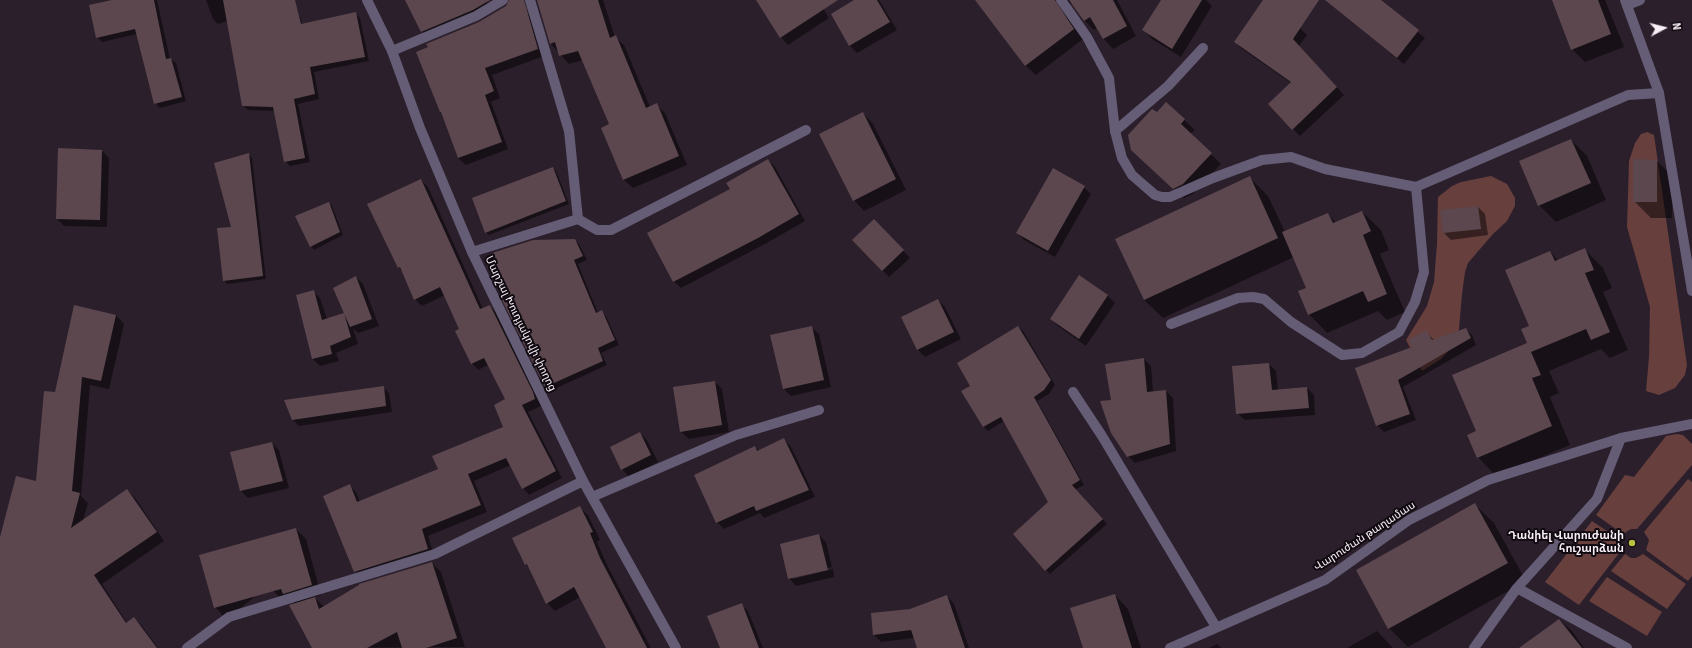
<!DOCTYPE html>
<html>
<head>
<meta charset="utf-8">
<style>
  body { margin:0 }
  #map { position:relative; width:1692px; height:648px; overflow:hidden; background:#2c1f2c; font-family:"Source Sans 3",sans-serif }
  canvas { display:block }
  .north { position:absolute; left:1644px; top:8px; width:40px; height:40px; -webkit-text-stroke:3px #110b11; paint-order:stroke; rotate:83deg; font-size:11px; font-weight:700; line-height:16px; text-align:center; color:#f7eef6 }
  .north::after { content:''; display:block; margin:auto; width:14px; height:18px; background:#f7eef6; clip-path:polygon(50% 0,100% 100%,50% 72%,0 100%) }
</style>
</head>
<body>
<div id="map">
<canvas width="1692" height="648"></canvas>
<div class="north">N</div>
</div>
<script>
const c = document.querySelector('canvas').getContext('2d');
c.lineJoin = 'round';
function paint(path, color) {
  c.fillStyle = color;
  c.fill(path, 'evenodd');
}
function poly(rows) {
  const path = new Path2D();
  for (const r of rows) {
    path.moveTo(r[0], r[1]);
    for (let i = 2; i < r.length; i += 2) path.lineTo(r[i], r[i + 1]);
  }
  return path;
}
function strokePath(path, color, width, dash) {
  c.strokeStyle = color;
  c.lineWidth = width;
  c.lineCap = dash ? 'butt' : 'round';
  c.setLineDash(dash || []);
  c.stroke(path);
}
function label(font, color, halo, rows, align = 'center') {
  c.font = font + ' "Source Sans 3","Noto Sans Armenian",sans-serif';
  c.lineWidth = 4;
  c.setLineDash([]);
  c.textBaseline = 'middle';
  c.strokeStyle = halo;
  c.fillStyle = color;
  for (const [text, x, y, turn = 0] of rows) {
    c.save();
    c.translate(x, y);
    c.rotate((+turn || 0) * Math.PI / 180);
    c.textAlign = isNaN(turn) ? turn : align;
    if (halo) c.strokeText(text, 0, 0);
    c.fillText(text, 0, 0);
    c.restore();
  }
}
const green = poly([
  [1647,132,1654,135,1687,365,1685,375,1675,388,1659,395,1646,391,1649,357,1650,307,1627,227,1629,161,1635,143,1641,134],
  [1491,176,1507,184,1515,198,1515,206,1507,221,1493,234,1468,263,1465,272,1462,294,1459,329,1452,347,1441,359,1422,371,1406,340,1427,306,1434,282,1437,244,1438,197,1452,186,1461,182],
  [1677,434,1683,435,1692,444,1692,465,1637,529,1631,529,1623,534,1596,515,1625,475,1634,477,1666,436],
  [1688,479,1692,482,1692,576,1688,581,1646,550,1649,540,1644,532],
  [1592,521,1619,539,1618,546,1620,552,1579,605,1545,582],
  [1625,554,1631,558,1636,558,1643,554,1686,584,1667,609,1611,571],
  [1607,577,1662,612,1647,636,1589,601]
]);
const shadow = poly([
  [117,0,157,0,170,59,176,63,186,101,160,108,155,103,137,34,102,42,97,37],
  [206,0,294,0,302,24,355,13,360,18,369,61,314,72,319,99,298,104,310,162,290,166,285,161,275,111,248,110,243,105,228,21,218,24,213,19],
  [406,0,486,0,489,6,425,35,421,31],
  [559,0,603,0,615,37,624,45,650,107,656,105,665,113,687,165,633,188,624,180,602,129,610,125,583,60,569,64,551,44],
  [757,0,818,0,829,18,788,45,781,37],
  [856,0,879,0,897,30,857,53,850,46,832,14],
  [982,0,1117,0,1136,36,1113,49,1104,39,1097,28,1094,30,1085,21,1073,3,1067,4,1083,39,1036,75,1026,66,978,3],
  [1162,0,1206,0,1212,6,1181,57,1152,39,1144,30],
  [1326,0,1379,0,1425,38,1404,64],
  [1553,0,1605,0,1624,47,1585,62,1572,49],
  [526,11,533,18,544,56,492,75,500,98,491,102,508,149,466,165,458,158,443,114,440,112],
  [1300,28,1307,35,1299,46,1344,95,1300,136,1293,129,1291,83,1242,49,1235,42],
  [863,113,873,124,906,190,864,211,854,200],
  [1184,120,1195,130,1190,134,1221,164,1193,194,1184,198,1143,160],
  [1571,140,1587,156,1606,200,1556,222,1539,205,1520,162],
  [102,151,109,158,107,227,64,226,57,219],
  [249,155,252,158,266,279,227,284,224,280,232,227],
  [768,160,775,167,805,221,765,244,681,288,673,281,731,189],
  [1657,161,1673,177,1672,218,1651,218,1634,201],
  [553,168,556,171,569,204,489,235,486,232],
  [1250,178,1268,196,1285,232,1328,214,1336,223,1362,212,1381,230,1389,250,1380,254,1405,312,1387,320,1378,311,1327,333,1309,314,1307,289,1294,257,1163,318,1144,300],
  [421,180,428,187,483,309,490,306,497,313,541,406,528,412,562,478,529,495,523,488,511,465,474,481,487,512,428,536,434,556,361,578,355,571,349,485,356,492,360,502,439,469,504,428,507,399,488,365,478,370,472,363,460,330,445,295,422,306,415,299,404,273,399,268],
  [1084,187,1091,194,1055,257,1024,240,1017,233],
  [329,203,332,206,343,235,314,250,311,246],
  [1478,207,1485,214,1488,235,1451,240,1444,233,1441,211],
  [881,227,910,258,889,277,853,240],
  [574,240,579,244,587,260,578,264,598,313,602,312,606,316,619,345,601,353,607,365,550,391,545,386,510,298],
  [1585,250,1603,268,1612,288,1603,292,1628,350,1610,358,1601,349,1549,371,1559,393,1550,397,1570,445,1496,476,1478,457,1477,432,1528,344,1530,327,1550,252,1559,261],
  [356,277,363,284,379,326,358,333,353,328,358,344,336,353,339,361,320,366,313,359,297,295,313,291,320,298,327,319,344,315,347,318],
  [1079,277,1108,296,1115,303,1086,346,1058,326,1051,319],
  [938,300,945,307,961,339,925,357,918,350,902,318],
  [116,315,124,324,109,389,90,385,81,496,88,503,83,520,127,490,136,499,164,541,102,584,127,623,134,618,142,626,158,648,0,648,0,541,37,483,55,393],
  [811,327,819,334,831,387,791,396,784,389,772,336],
  [1018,327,1023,331,1055,385,1049,394,1037,401,1084,485,1076,489,1107,524,1050,574,1046,570,1049,503,1004,421,988,431,984,427,963,392,972,386],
  [1465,329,1472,335,1476,345,1403,387,1416,420,1384,432,1377,425,1357,368,1413,348,1426,332,1434,340],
  [1144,359,1151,366,1153,392,1166,391,1173,398,1176,451,1135,463,1128,456,1112,401],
  [1269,364,1276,371,1278,390,1307,388,1314,395,1315,415,1245,420,1237,413],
  [715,382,722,389,729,432,689,439,681,432],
  [383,387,389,393,392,412,299,426,293,420],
  [640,433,647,440,658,462,629,477,622,469],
  [784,439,791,447,815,497,764,518,760,513,724,529,717,522,755,447,759,451],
  [272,443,279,450,289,488,248,498,241,491,231,452],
  [1475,505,1494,523,1526,581,1408,647,1389,628,1357,570],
  [579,507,588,515,600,540,597,542,608,567,651,648,607,648,580,597,555,611,547,603,530,568,526,564],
  [296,529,306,539,321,595,314,597,324,607,432,563,441,572,465,647,313,648,295,605,290,600,284,602,269,586,226,619,216,608,200,555],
  [819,535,826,542,832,567,793,577,793,579,833,569,834,577,796,586,789,578],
  [1115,595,1128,609,1141,648,1084,648],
  [947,596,954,604,969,648,920,648,914,638,881,642,874,635,910,610],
  [741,604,748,611,763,648,721,648],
  [1560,620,1572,631,1584,648,1546,648],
  [1377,631,1393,648,1347,648],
  [1217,644,1221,648,1209,648]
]);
const building = poly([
  [112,0,154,0,166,59,171,58,182,97,154,104,135,29,96,38,89,5],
  [223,0,295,0,301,24,356,12,365,57,310,67,315,94,294,99,305,158,284,162,273,107,242,106],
  [405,0,490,0,473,10,421,32],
  [509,0,524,0,538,49,485,68,494,91,485,95,502,142,458,158,441,112,440,112,416,52,428,47,426,44,479,22,506,6],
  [537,0,598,0,610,38,616,35,646,108,657,103,679,156,623,180,601,128,609,124,578,51,559,56,555,42,550,44],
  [756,0,838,0,780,38],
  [854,0,877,0,890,22,849,46,831,14],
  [975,0,1055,0,1074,29,1025,66],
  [1069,0,1113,0,1127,26,1103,39,1090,17,1084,21],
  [1161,0,1202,0,1172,49,1142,30],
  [1263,0,1319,0,1293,39,1337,87,1292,130,1268,104,1291,82,1234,42],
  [1325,0,1381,0,1419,30,1397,58],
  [1552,0,1598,0,1611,34,1571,50],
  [1166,102,1185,119,1181,124,1212,153,1183,184,1173,189,1131,150,1128,135,1152,109,1157,112],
  [863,112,896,179,853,201,819,134],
  [1571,139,1591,183,1538,206,1519,161],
  [58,148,102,150,100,220,56,219],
  [249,153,263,276,223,281,217,228,231,227,214,163],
  [768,159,799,214,758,238,673,282,647,233,730,189,726,183],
  [1633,159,1657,160,1657,202,1633,202],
  [553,167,566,201,485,233,472,198],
  [1053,168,1085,186,1048,251,1016,233],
  [1250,176,1278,238,1144,300,1115,239],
  [421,179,480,309,490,305,533,392,535,399,522,405,556,471,522,489,506,458,468,474,481,505,422,529,428,549,354,572,323,496,350,484,357,502,438,469,432,456,503,427,494,405,505,399,484,358,471,364,455,331,459,329,440,287,414,300,400,267,398,268,367,204],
  [329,202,340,232,310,247,295,216],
  [1478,206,1481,229,1443,233,1440,210],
  [1362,211,1371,231,1363,235,1387,294,1368,302,1363,291,1308,315,1298,291,1306,288,1282,232,1328,213,1333,223],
  [874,219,904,250,882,271,852,240],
  [575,239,583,256,574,260,596,313,602,310,615,340,598,348,603,361,545,387,502,300,508,298,492,253,533,240],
  [1585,248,1594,270,1585,273,1610,332,1591,340,1586,329,1531,352,1541,375,1532,378,1552,426,1477,458,1467,435,1476,431,1452,375,1527,343,1521,329,1529,326,1505,270,1550,251,1555,261],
  [1079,275,1108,295,1079,339,1050,319],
  [356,276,372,319,350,327,333,288],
  [314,290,322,320,344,313,351,337,330,346,332,354,312,359,296,295],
  [938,299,954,332,917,350,901,317],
  [74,305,116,315,101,381,82,377,72,491,80,493,71,528,127,489,157,532,94,575,126,623,134,617,157,648,0,648,0,537,16,476,36,481,44,391,55,392],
  [812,326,824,380,783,389,770,335],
  [1018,326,1051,380,1044,390,1034,397,1080,480,1072,485,1103,519,1045,571,1013,534,1048,502,1001,417,983,427,961,391,970,386,957,363],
  [1466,328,1471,338,1398,380,1410,414,1376,426,1355,368,1412,347,1408,340,1426,330,1432,340],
  [1144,358,1147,392,1166,390,1170,444,1127,457,1111,433,1100,401,1111,400,1105,364],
  [1269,363,1272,390,1307,387,1309,408,1236,414,1232,366],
  [715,381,722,425,680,432,673,387],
  [384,386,386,406,292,420,284,400],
  [640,432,651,455,621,470,610,447],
  [784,438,809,490,756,511,754,506,716,523,694,475,755,446,757,451],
  [272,442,283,481,240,491,230,452],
  [1475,503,1508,563,1388,629,1356,570],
  [580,506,593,532,590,533,600,558,647,648,606,648,574,587,546,604,527,564,525,565,512,538],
  [296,528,312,585,283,594,281,589,214,608,199,555],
  [819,534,828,570,788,579,780,544],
  [432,562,457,638,426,648,402,648,397,632,367,648,312,648,289,605,315,597,319,609,359,585,359,584],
  [1115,594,1132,648,1083,648,1070,608],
  [947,595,965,648,917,648,911,630,873,635,871,613,910,609],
  [742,603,759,648,720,648,707,616],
  [1559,619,1582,648,1519,648]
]);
const service = poly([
  [530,0,569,131,578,219],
  [392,51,476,16,503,0],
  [1115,131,1168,86,1203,48],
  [472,252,578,219,597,230,611,230,806,130],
  [1171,324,1238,298,1253,297,1264,299,1291,322,1342,355,1362,353,1399,332,1415,302,1424,272,1416,187],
  [1073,392,1102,436,1216,627],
  [592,497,736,435,819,410],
  [1517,588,1627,648],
  [1474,648,1517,588,1597,499,1621,438]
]);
const minor = poly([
  [1061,0,1087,37,1109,78,1115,131,1122,158,1132,175,1155,195,1162,197,1170,197,1213,178,1262,160,1291,157,1325,169,1416,187,1628,95,1659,93],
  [1627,5,1640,0],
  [187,648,229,617,435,554,583,481],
  [1170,648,1325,580,1409,520,1488,480,1621,438,1692,424]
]);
const tertiary = poly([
  [367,0,392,51,420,128,472,252,583,481,676,648],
  [1625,0,1659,93,1692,291]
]);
const markers = [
  [1632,543,4,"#bbc044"]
];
const streetNames = [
  ["Մարշալ Խուդյակովի փողոց",520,324,64],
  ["Վարուժան թաղամաս",1365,537,-33]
];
const poiNames = [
  ["Դանիել Վարուժանի",1624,537],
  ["հուշարձան",1624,550]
];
paint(green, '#673f3d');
paint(shadow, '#0007');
paint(building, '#5c474e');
strokePath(service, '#645d75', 10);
strokePath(minor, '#645d75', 10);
strokePath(tertiary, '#645d75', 10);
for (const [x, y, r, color] of markers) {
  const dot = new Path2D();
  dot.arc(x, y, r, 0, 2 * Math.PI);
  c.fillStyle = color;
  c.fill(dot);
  strokePath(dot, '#110b11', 1.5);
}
label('11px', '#f7eef6', '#110b11', streetNames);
label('bold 11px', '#f7eef6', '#110b11', poiNames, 'right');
</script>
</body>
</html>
